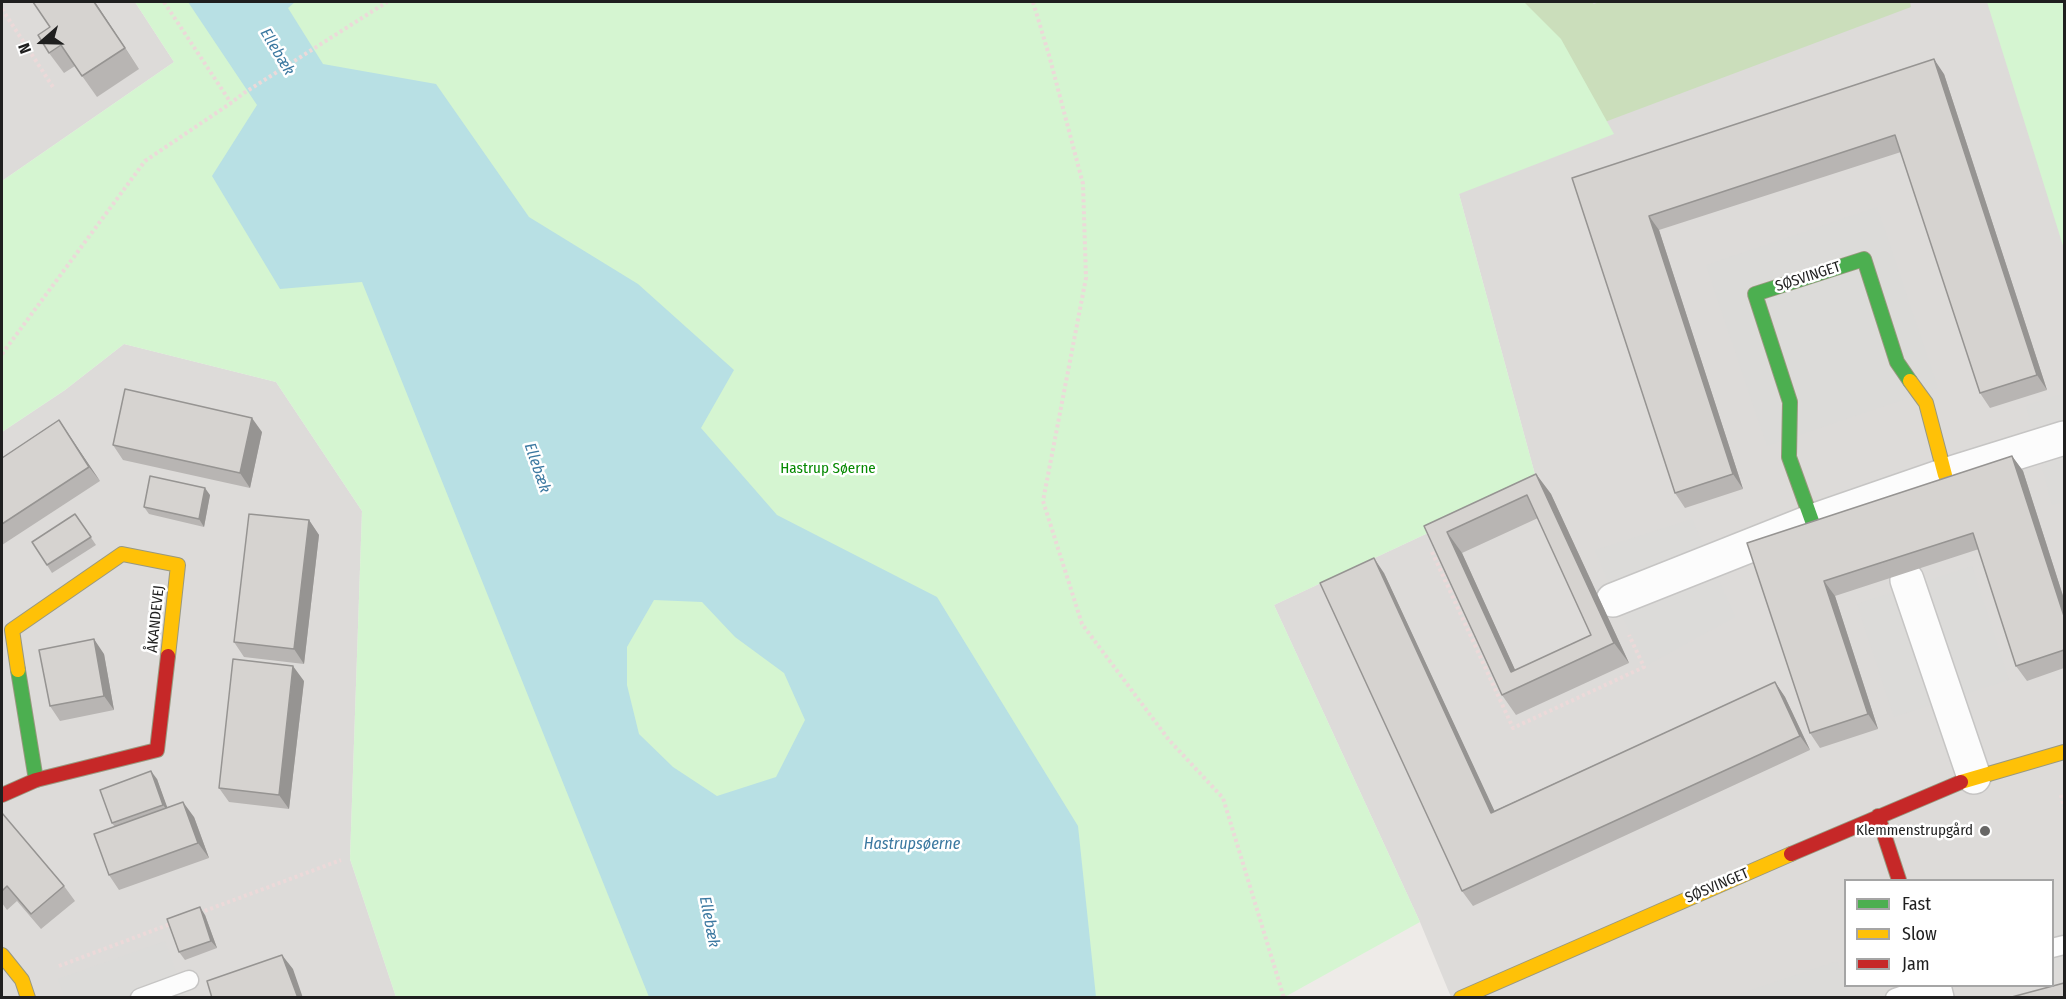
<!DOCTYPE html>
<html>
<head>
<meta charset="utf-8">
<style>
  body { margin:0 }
  #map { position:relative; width:2066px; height:999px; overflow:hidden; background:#eeebe8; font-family:"Fira Sans Condensed",sans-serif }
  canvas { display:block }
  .frame { position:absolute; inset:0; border:3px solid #1f1f1f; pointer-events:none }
  .legend { position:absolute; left:1844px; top:879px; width:210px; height:108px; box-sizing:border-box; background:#fff; border:2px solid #a5a5a5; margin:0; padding:8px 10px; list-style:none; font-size:18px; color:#1f1f1f }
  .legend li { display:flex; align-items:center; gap:12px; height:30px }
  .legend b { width:30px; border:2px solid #a5a5a5 }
  .north { position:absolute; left:12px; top:12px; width:60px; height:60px; -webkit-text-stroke:4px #fff; paint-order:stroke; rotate:250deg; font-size:16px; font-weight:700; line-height:24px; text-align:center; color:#1f1f1f }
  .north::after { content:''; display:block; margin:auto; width:21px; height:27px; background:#1f1f1f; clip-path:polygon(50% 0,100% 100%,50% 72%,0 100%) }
</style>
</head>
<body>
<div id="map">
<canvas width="2066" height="999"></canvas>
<div class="frame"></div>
<ul class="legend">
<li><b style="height:8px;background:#4caf50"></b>Fast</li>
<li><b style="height:8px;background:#ffc107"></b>Slow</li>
<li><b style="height:8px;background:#c62828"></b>Jam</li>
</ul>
<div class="north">N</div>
</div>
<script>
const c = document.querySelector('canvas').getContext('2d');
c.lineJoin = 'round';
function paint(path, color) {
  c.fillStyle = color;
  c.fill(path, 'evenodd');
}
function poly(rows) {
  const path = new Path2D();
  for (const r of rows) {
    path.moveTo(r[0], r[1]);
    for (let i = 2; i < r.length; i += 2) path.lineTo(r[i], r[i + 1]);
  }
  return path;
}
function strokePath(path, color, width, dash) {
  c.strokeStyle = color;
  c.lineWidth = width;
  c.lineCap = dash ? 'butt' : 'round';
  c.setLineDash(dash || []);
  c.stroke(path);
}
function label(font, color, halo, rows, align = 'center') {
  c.font = font + ' "Fira Sans Condensed",sans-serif';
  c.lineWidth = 5;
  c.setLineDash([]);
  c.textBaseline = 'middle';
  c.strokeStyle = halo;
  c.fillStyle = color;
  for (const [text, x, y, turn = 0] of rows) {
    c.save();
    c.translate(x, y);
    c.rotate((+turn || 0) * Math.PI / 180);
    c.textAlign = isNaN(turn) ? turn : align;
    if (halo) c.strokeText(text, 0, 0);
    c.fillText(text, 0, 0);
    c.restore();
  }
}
const residential = poly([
  [2,2,135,2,174,62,2,181],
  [1524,2,2064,2,2064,997,1451,997,1420,922,1274,605,1537,482,1459,194],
  [1846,880,2052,880,2052,986,1846,986],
  [124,344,276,382,362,511,350,859,396,997,2,998,2,432,65,390]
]);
const forest = poly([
  [1509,2,1591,2,1594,4,1599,2,1910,2,1911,7,1453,179]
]);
const park = poly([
  [135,2,1524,2,1561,39,1614,134,1459,194,1537,482,1274,605,1420,922,1283,998,396,997,350,859,362,511,276,382,124,344,65,390,2,432,2,181,174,62],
  [1987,2,2064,2,2064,249]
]);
const parking = poly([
  [1877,207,1938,388,1767,446,1706,265],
  [2064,393,2064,502,2052,505,2026,405],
  [1692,519,1735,617,1644,667,1595,550],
  [1972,566,2009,680,1894,717,1857,604],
  [2064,892,2064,966,2053,969,2053,896],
  [165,941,185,997,65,997,58,979],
  [1837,961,1850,997,1730,997]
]);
const water = poly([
  [188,2,295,2,288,8,323,64,436,84,529,217,638,284,734,370,701,428,777,515,937,597,1078,826,1096,997,649,997,362,282,280,289,212,176,257,105],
  [654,600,702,602,735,637,784,673,805,720,776,777,717,796,673,767,639,734,627,685,627,647]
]);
const path = poly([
  [164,2,231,103],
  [1033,2,1049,55,1083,184,1086,278,1043,501,1082,624,1169,740,1223,798,1284,998],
  [2,9,53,87],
  [2,354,145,161,231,103,244,93,387,2],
  [1432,552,1513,728,1644,667,1629,635],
  [2061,795,2064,808],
  [199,913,341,860],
  [59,966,173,923]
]);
const lane = poly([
  [2052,948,2064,945],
  [140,998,189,980],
  [1895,998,1930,986]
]);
const street = poly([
  [1907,580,1974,777],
  [1613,600,1812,521,1945,475,2064,438],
  [1934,986,1937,998]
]);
const fast = poly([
  [1812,521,1789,457,1790,402,1755,294,1864,259,1897,362,1910,381],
  [18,670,36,780]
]);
const slow = poly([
  [1910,381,1926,403,1945,475],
  [18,670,12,630,122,554,178,565,168,656],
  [1961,782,2064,752],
  [2,955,22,980,28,998],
  [1461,998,1791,854]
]);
const jam = poly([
  [2,795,36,780,157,750,168,656],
  [1878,816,1899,880],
  [1791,854,1961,782]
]);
const wall = poly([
  [33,2,95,2,139,69,97,97,75,66,64,73,49,53,50,27],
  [1944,74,2047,390,1990,408,1980,393,1901,152,1659,230,1743,489,1685,508,1675,493,1572,178],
  [59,420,100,481,2,545,2,458],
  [262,432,250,488,123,460,113,445],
  [2012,456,2023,471,2064,599,2064,668,2027,681,2016,666,1979,549,1835,596,1878,729,1820,748,1810,733,1747,543],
  [1536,474,1551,494,1629,663,1516,715,1502,695,1424,526],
  [1538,518,1591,635,1515,670,1462,553],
  [210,495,204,527,149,514,144,507],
  [75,514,96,545,52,573,47,565],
  [309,520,319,535,304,664,244,657,234,642],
  [1384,573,1494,811,1775,682,1785,697,1810,750,1473,906,1462,891],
  [104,654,114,710,60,721,50,706],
  [304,681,289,809,229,802,219,788],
  [157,779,167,808,194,817,209,858,119,890,109,875,115,827,112,823],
  [2,814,64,886,75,901,41,929,17,901,7,910,2,903],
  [205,915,217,948,185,960,179,952]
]);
const shadedWall = poly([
  [94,2,95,2,139,69,125,48],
  [1934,59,1944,74,2047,390,2037,375],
  [1649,216,1659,230,1743,489,1733,474],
  [252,418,262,432,250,488,240,473],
  [59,420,69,435,100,481,89,467],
  [2012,456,2023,471,2064,599,2064,616],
  [1536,474,1551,494,1629,663,1614,643],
  [205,488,210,495,204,527,199,519],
  [309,520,319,535,304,664,294,649],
  [1447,532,1462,553,1522,685,1511,672],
  [1374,558,1384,573,1502,827,1491,813],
  [1824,581,1835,596,1878,729,1868,714],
  [94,639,104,654,114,710,104,696],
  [293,666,304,681,289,809,279,795],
  [1775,682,1785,697,1810,750,1800,736],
  [151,771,157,779,169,812,163,805],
  [183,802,194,817,209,858,198,843],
  [200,907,205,915,217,948,211,941],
  [282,955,293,969,303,998,298,998]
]);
const building = poly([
  [33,2,94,2,125,48,82,76,61,45,49,53,38,35,50,27,33,2],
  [1934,59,2037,375,1980,393,1895,135,1649,216,1733,474,1675,493,1572,178,1934,59],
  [125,389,252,418,240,473,113,445,125,389],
  [59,420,89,467,2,524,2,458,59,420],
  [2012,456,2064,616,2064,650,2016,666,1973,533,1824,581,1868,714,1810,733,1747,543,2012,456],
  [1536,474,1614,643,1502,695,1424,526,1536,474],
  [1527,495,1591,635,1511,672,1447,532,1527,495],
  [150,476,205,488,199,519,144,507,150,476],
  [75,514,91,537,47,565,32,542,75,514],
  [249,514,309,520,294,649,234,642,249,514],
  [1374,558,1491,813,1775,682,1800,736,1462,891,1320,583,1374,558],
  [94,639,104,696,50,706,39,650,94,639],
  [233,659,293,666,279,795,219,788,233,659],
  [151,771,163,805,112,823,100,790,151,771],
  [183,802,198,843,109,875,94,834,183,802],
  [2,813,64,886,31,914,7,886,2,891,2,813],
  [200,907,211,941,179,952,167,919,200,907],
  [282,955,298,998,212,998,207,981,282,955],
  [2064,983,2064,998,2008,998,2064,983]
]);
const markers = [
  [1985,831,6,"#676665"]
];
const streetNames = [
  ["SØSVINGET",1808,277,-18],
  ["ÅKANDEVEJ",156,619,-84],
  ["SØSVINGET",1717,886,-23]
];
const parkNames = [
  ["Hastrup Søerne",828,469]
];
const poiNames = [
  ["Klemmenstrupgård",1973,831]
];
const waterNames = [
  ["Ellebæk",277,52,59],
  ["Ellebæk",537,468,71],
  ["Hastrupsøerne",912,845],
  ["Ellebæk",709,922,79]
];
paint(residential, '#dddbd9');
paint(forest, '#cbdebb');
paint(park, '#d5f5d1');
paint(parking, '#dcdbd9');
paint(water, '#b8e0e4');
strokePath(lane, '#c6c5c4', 21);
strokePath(street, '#c6c5c4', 36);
strokePath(fast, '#99987f', 16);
strokePath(slow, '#99987f', 16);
strokePath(jam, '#99987f', 16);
strokePath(path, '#ecd9d9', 4, [3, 3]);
strokePath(lane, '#fcfcfc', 18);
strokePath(street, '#fcfcfc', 33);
strokePath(fast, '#4caf50', 14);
strokePath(slow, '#ffc107', 14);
strokePath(jam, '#c62828', 14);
paint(wall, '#b8b5b3');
paint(shadedWall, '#969492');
paint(building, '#d6d3d0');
strokePath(building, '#969492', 1.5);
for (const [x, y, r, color] of markers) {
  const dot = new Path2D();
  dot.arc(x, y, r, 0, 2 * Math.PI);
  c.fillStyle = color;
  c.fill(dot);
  strokePath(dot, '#fff', 2);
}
label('15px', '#1f1f1f', '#fff', streetNames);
label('15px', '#058901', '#fff', parkNames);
label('15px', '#1f1f1f', '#fff', poiNames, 'right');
label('italic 16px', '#3b78a0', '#fff', waterNames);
</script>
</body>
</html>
